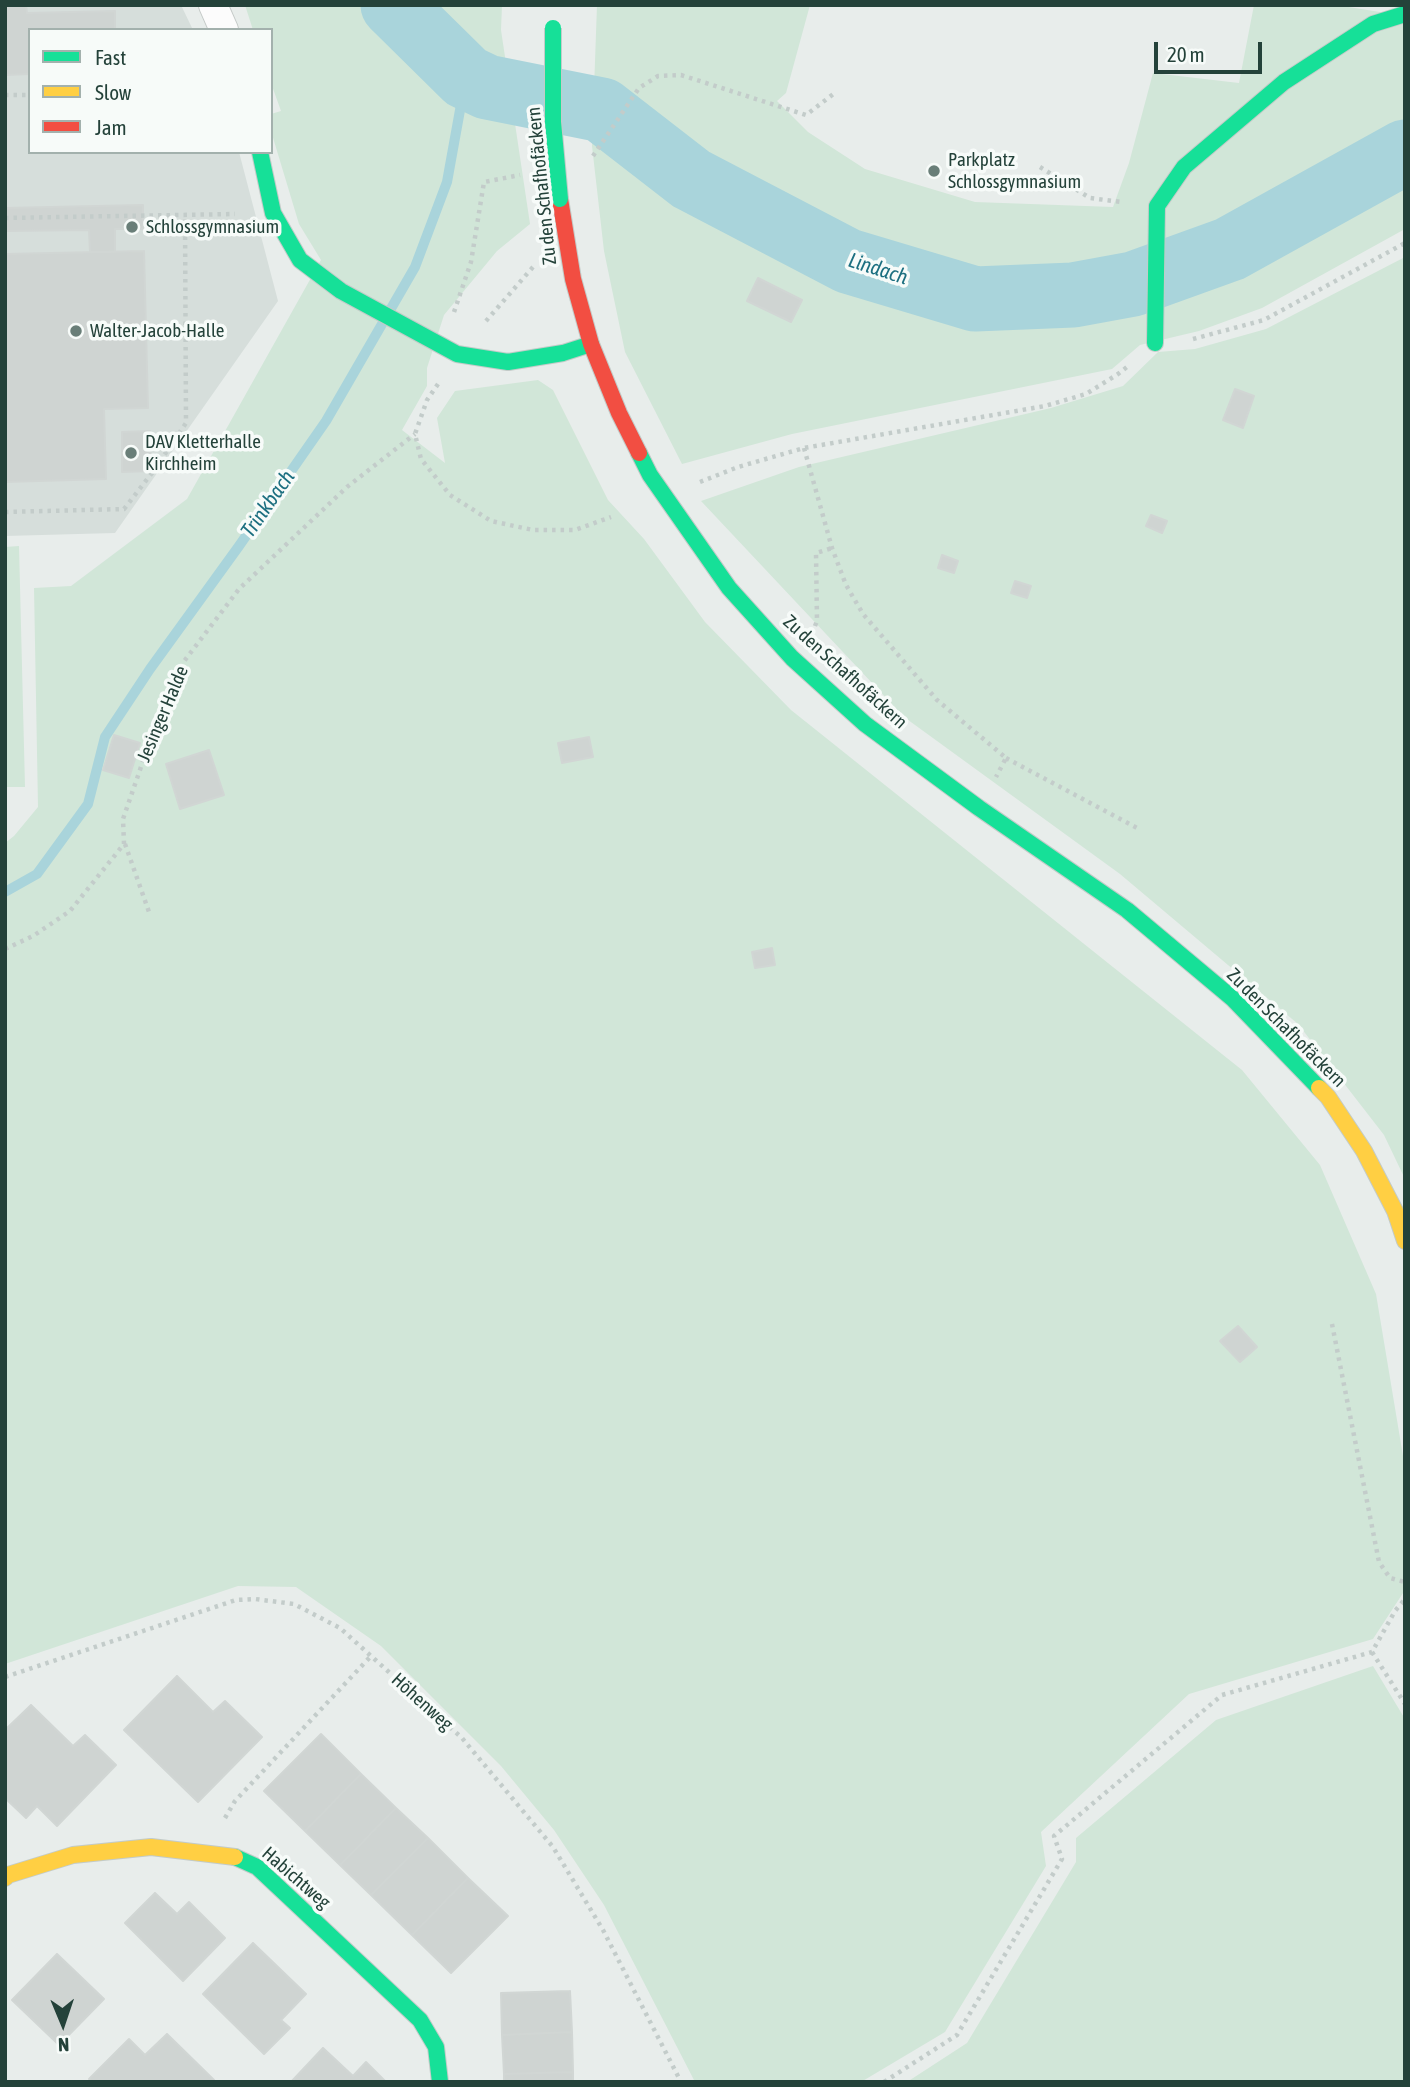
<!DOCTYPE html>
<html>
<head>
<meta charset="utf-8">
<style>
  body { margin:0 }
  #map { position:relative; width:1410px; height:2087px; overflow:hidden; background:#e8edeb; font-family:"Asap Condensed",sans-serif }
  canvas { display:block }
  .frame { position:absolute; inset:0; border:7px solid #24423a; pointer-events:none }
  .legend { position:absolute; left:28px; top:28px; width:245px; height:126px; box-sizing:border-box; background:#f7fbf9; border:2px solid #a3b1ad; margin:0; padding:9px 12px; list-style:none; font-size:21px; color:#24423a }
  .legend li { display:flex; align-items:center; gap:14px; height:35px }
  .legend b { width:35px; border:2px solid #a3b1ad }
  .north { position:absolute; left:28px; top:1989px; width:70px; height:70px; -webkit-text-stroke:5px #f7fbf9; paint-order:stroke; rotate:178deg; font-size:19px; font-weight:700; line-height:28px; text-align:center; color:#24423a }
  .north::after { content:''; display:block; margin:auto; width:24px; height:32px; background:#24423a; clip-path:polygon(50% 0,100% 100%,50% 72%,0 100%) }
  .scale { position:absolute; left:1154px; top:42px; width:108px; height:32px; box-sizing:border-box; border:4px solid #24423a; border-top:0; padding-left:9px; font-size:21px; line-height:24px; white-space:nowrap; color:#24423a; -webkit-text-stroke:5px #f7fbf9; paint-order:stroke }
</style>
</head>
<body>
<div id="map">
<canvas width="1410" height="2087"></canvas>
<div class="frame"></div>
<ul class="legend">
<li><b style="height:9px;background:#16e098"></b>Fast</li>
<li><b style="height:9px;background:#ffcf43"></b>Slow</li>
<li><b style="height:9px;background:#f24e42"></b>Jam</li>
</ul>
<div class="north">N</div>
<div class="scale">20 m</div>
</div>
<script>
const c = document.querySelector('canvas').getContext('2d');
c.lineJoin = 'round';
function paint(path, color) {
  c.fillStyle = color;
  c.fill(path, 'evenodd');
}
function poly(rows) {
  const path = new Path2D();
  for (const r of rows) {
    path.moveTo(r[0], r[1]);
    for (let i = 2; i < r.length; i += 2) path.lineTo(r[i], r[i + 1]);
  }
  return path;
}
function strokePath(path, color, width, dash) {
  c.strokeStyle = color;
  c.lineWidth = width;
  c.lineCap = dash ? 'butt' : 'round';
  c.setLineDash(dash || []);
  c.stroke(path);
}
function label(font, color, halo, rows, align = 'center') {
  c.font = font + ' "Asap Condensed",sans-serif';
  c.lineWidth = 7;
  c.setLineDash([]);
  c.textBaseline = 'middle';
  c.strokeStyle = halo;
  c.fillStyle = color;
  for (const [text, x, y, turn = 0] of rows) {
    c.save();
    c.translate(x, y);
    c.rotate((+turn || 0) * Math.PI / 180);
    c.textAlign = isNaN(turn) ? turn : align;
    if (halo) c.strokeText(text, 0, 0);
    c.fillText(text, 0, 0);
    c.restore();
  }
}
const built = poly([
  [5,5,181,5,193,30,30,30,30,152,239,152,278,301,115,533,5,536]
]);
const green = poly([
  [245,5,502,5,501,30,530,224,497,251,444,315,427,368,427,386,402,430,445,463,437,418,455,391,538,380,553,390,608,500,644,539,705,622,791,710,1242,1070,1320,1165,1376,1294,1405,1468,1405,1590,1373,1639,1189,1694,1041,1832,1046,1866,945,2032,861,2082,695,2082,604,1905,554,1830,501,1766,381,1646,296,1587,238,1586,5,1664,5,843,14,836,38,807,34,588,71,586,187,499,321,260,299,224,271,131,271,114,281,111,271,83,271,30,253,30],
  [597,5,810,5,786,93,777,101,808,132,865,169,975,202,1113,207,1129,163,1153,73,1239,83,1254,5,1336,5,1405,16,1405,229,1262,308,1199,331,1140,345,1112,369,792,434,682,464,625,352,604,251,592,146],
  [1405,257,1405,1179,1384,1135,1298,1024,1120,874,904,717,701,501,799,467,1051,408,1123,386,1158,352,1195,349,1266,329],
  [19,546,25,787,5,787,5,547],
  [1373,1666,1405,1719,1405,2082,907,2082,967,2043,1076,1862,1076,1838,1216,1720]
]);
const stream = poly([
  [5,892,37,874,88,804,105,737,150,669,239,546,326,421,415,267,447,182,466,77]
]);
const river = poly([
  [393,5,466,77,487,87,602,110,691,179,848,261,975,299,1073,295,1133,284,1230,249,1405,152]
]);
const building = poly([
  [5,5,26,5,27,13,115,11,115,30,30,30,30,74,5,75,5,5],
  [143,205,143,229,115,229,115,252,90,252,89,230,5,231,5,208,143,205],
  [144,251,148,408,104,409,106,479,5,482,5,254,144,251],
  [758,278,802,300,791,322,747,301,758,278],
  [1235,389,1254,396,1243,428,1223,420,1235,389],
  [150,431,151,471,122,472,122,432,150,431],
  [1151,515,1167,521,1162,533,1146,526,1151,515],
  [942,555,958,561,954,573,938,568,942,555],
  [1015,581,1031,586,1027,598,1011,593,1015,581],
  [114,735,140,743,129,778,103,770,114,735],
  [589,737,593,757,562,763,558,743,589,737],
  [209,750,224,795,180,809,166,764,209,750],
  [772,948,775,965,755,968,752,952,772,948],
  [1238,1326,1257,1347,1240,1362,1220,1341,1238,1326],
  [177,1676,213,1712,225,1701,262,1737,198,1802,124,1730,177,1676],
  [31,1705,73,1746,85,1735,116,1765,57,1826,37,1806,26,1818,5,1798,5,1730,31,1705],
  [321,1734,361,1774,305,1831,264,1791,321,1734],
  [361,1774,396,1808,340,1865,305,1831,361,1774],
  [396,1808,428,1838,371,1895,340,1865,396,1808],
  [428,1838,468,1878,412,1935,371,1895,428,1838],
  [468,1878,508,1916,451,1973,412,1935,468,1878],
  [155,1893,177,1914,189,1902,225,1938,183,1981,125,1923,155,1893],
  [253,1943,306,1994,281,2020,290,2028,264,2054,203,1994,253,1943],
  [57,1954,104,1999,59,2045,12,2000,57,1954],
  [570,1991,572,2032,502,2035,501,1993,570,1991],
  [572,2032,573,2072,504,2074,502,2035,572,2032],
  [167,2034,214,2080,212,2082,93,2082,89,2079,129,2039,145,2055,167,2034],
  [323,2048,353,2076,366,2062,386,2082,291,2082,323,2048],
  [573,2072,573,2082,504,2082,504,2074,573,2072]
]);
const path = poly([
  [5,95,30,95],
  [593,156,639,88,658,76,681,75,806,115,836,92],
  [1040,167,1090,198,1121,202],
  [5,218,235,214],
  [454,312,471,262,484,182,520,175],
  [486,321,533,267],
  [1193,339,1264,320,1405,243],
  [438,384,427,400,415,434,421,459,450,495,491,521,533,530,575,530,611,517],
  [804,448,832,548,846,585,863,614,937,700,1006,758,996,777],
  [700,482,738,467,804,448,1045,406,1086,394,1118,374,1127,367],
  [5,512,124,509,152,473,186,423,185,215],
  [815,626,817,621,816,553,832,548],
  [1006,758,1137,828],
  [125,844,149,912],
  [5,949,33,936,70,911,124,844,123,819,151,738,182,664,239,589,347,487,415,434],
  [1332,1324,1379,1562,1390,1578,1405,1582],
  [1372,1652,1405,1704],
  [5,1677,236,1600,255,1599,294,1604,340,1628,462,1738,553,1847,603,1930,681,2082],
  [225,1818,235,1801,371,1656],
  [884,2082,957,2035,1062,1859,1054,1836,1222,1695,1372,1652,1395,1611,1405,1599]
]);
const street = poly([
  [213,5,224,30]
]);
const fast = poly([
  [260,152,273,213,300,260,341,291,457,354,508,362,563,353,591,344],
  [1155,343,1157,206,1184,167,1284,82,1373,24,1405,14],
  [639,453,650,475,729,588,792,658,865,724,979,808,1127,910,1232,998,1319,1088],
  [235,1857,257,1867,420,2020,436,2047,440,2082]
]);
const slow = poly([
  [1319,1088,1328,1097,1364,1151,1395,1211,1405,1241],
  [5,1878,8,1875,73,1855,151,1847,235,1857]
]);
const jam = poly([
  [560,199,573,279,591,344,619,413,639,453]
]);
const fastBridge = poly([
  [553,28,553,122,560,199]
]);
const markers = [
  [934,171,7,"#697e78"],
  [132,227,7,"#697e78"],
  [76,331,7,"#697e78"],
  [131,453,7,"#697e78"]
];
const poiNames = [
  ["Parkplatz",948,160],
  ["Schlossgymnasium",948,182],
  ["Schlossgymnasium",146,227],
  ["Walter-Jacob-Halle",90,331],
  ["DAV Kletterhalle",145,442],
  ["Kirchheim",145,464]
];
const streetNames = [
  ["Zu den Schafhofäckern",542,186,-96],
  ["Zu den Schafhofäckern",845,672,42],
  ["Jesinger Halde",163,714,-67],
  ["Zu den Schafhofäckern",1286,1028,45],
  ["Höhenweg",422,1702,42],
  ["Habichtweg",296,1878,41]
];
const waterNames = [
  ["Lindach",878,269,18],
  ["Trinkbach",268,504,-55]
];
paint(built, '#d6dedb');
paint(green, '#d1e6d8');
strokePath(stream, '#a9d4db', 10);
strokePath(river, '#a9d4db', 65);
paint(building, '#cfd4d2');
strokePath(building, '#d1d6d4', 2);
strokePath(street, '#c5cac8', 30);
strokePath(fast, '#c3cbc8', 18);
strokePath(slow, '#c3cbc8', 18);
strokePath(jam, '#c3cbc8', 18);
strokePath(path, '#c3ccca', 4.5, [3.5, 5]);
strokePath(street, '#fcfcfc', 28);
strokePath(fast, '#16e098', 16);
strokePath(slow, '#ffcf43', 16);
strokePath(jam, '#f24e42', 16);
strokePath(fastBridge, '#c3cbc8', 18, []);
strokePath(fastBridge, '#16e098', 16);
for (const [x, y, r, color] of markers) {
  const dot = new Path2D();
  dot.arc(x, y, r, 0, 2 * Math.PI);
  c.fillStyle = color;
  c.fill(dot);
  strokePath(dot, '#f7fbf9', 2.5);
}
label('19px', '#24423a', '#f7fbf9', poiNames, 'left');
label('19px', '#24423a', '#f7fbf9', streetNames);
label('italic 21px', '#1c6f80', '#f7fbf9', waterNames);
</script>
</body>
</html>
